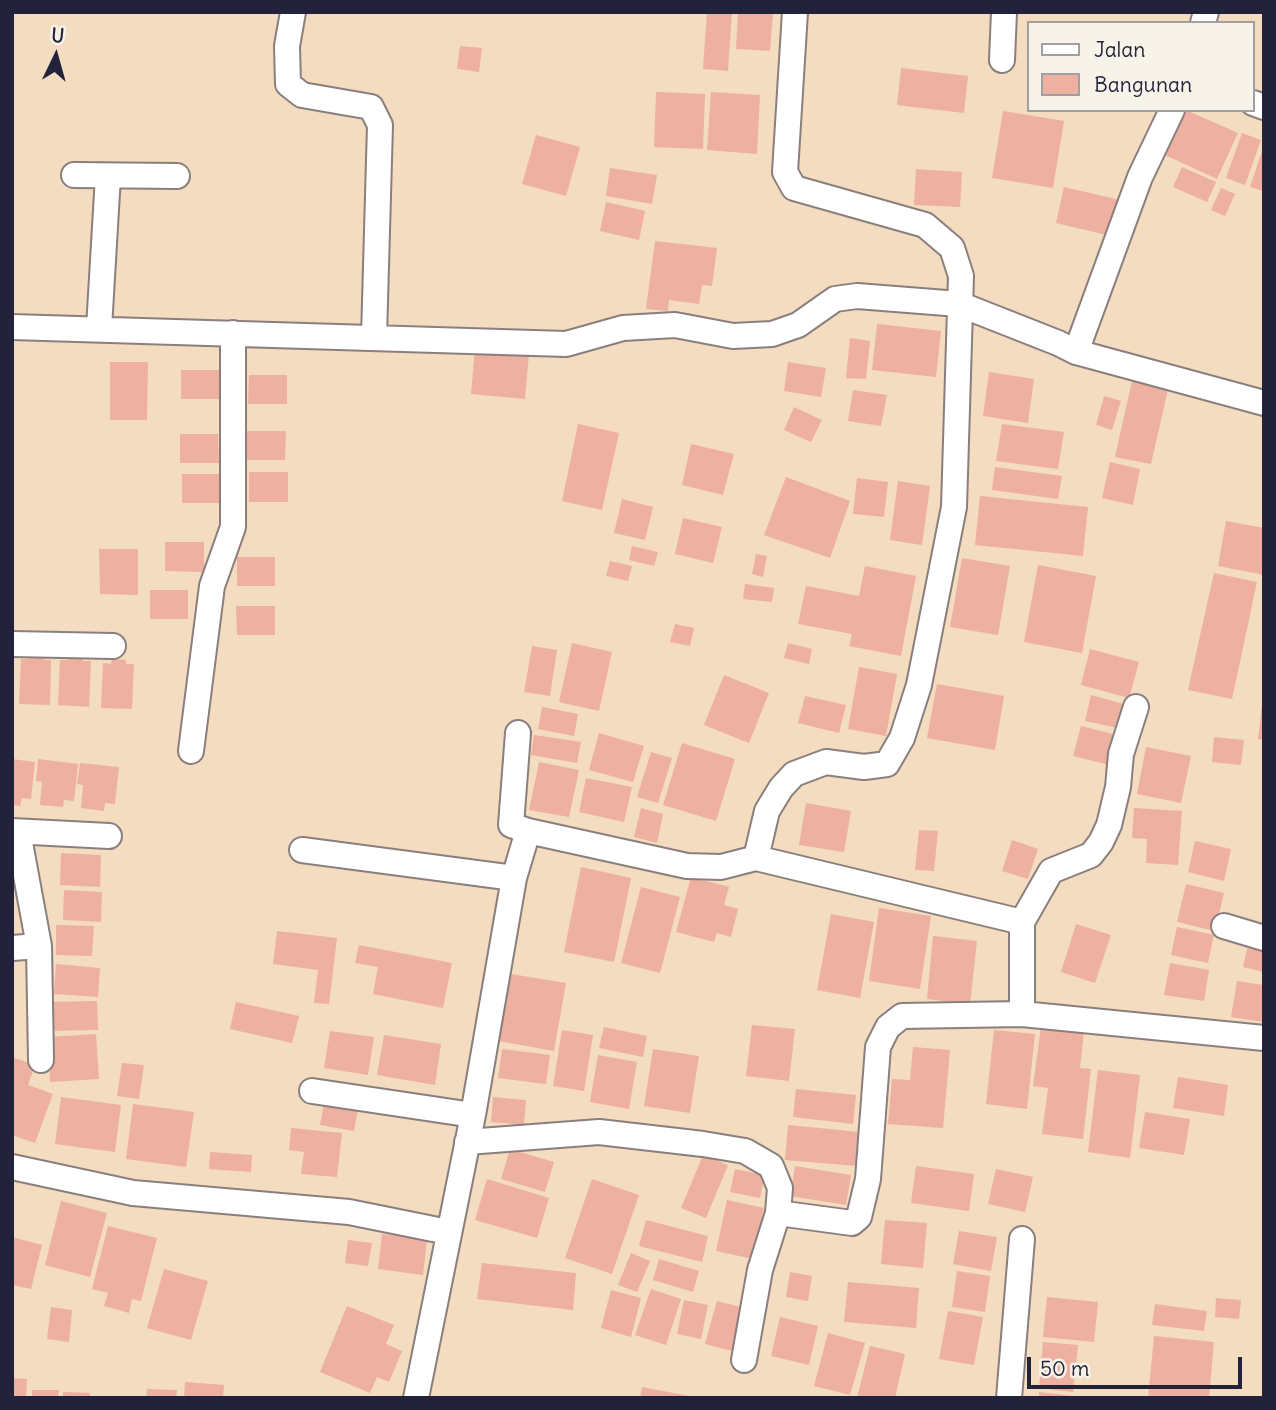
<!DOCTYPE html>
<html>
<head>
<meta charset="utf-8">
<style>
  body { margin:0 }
  #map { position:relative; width:1276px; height:1410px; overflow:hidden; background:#f3dcbf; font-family:Delius,sans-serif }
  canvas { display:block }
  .frame { position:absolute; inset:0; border:14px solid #22223b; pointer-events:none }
  .legend { position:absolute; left:1027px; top:21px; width:228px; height:91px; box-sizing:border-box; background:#f7f3e8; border:2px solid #a29fa3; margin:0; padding:9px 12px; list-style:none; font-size:21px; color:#22223b }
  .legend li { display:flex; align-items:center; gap:14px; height:35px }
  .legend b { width:35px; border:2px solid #a29fa3 }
  .north { position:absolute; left:21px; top:21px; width:70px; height:70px; -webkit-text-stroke:5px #f7f3e8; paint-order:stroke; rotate:5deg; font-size:19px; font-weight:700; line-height:28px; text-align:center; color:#22223b }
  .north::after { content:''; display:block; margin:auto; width:24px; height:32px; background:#22223b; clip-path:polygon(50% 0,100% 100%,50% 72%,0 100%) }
  .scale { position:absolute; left:1027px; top:1357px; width:215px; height:32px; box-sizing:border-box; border:4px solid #22223b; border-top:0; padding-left:9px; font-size:21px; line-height:24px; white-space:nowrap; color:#22223b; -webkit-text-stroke:5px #f7f3e8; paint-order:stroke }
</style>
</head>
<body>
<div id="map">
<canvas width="1276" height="1410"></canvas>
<div class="frame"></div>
<ul class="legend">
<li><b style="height:9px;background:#fff"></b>Jalan</li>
<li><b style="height:19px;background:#eeb0a0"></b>Bangunan</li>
</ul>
<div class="north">U</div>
<div class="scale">50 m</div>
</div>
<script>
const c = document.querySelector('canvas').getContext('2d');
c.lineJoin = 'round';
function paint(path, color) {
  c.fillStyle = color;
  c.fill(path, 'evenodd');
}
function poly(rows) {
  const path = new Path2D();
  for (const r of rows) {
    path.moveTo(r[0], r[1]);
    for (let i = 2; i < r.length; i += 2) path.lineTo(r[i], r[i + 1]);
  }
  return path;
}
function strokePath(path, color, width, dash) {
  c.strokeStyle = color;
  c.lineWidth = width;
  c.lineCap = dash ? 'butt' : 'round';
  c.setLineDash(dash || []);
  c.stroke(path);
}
const building = poly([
  [707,12,732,12,728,71,703,69],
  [738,12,773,12,770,51,736,49],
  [460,46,482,48,479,72,457,69],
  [901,68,968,76,964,113,897,105],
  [656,92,705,94,703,149,654,147],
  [711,92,760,95,757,154,707,150],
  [1186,110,1238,133,1217,179,1165,155],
  [1003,111,1064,121,1053,188,992,178],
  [1242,133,1261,140,1245,185,1226,178],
  [536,135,580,147,566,196,522,184],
  [1263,148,1264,148,1264,191,1250,187],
  [1182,167,1216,182,1207,202,1173,187],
  [610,168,657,175,652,204,606,196],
  [916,169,962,172,960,207,914,205],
  [1064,187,1120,200,1111,236,1056,223],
  [1221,188,1235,194,1225,216,1211,210],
  [606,202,645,211,639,240,600,231],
  [655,241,717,248,712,286,702,285,699,304,669,300,668,311,646,309],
  [877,324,941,331,936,377,872,370],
  [850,338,870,341,866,379,846,378],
  [475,348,529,353,525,399,471,394],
  [110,362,148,362,147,420,110,420],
  [788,362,826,368,821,397,784,391],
  [181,370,220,370,220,399,181,399],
  [989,372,1034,379,1028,423,983,416],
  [249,375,287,375,287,404,248,404],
  [1132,381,1168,389,1151,464,1115,457],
  [853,390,887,395,881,426,848,421],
  [1104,396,1121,401,1112,430,1096,425],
  [794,407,822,420,811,442,784,430],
  [578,424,619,433,602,510,562,501],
  [1002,424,1064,432,1058,469,996,461],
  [247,431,286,431,285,460,247,460],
  [180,434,218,434,219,463,180,463],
  [691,444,734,454,723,495,682,485],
  [1110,462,1140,469,1133,505,1102,498],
  [995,467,1062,476,1058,499,992,490],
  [249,472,288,472,288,502,249,502],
  [182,474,221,474,221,503,182,503],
  [786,477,850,501,830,558,764,535],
  [857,478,888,482,884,517,853,514],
  [898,481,930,486,922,545,890,540],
  [980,496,1088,507,1083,556,975,545],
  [622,499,653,507,645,540,614,533],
  [683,518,722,527,713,563,675,554],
  [1226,521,1264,528,1264,575,1218,566],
  [165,542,204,542,204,572,165,571],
  [632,546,658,552,654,566,629,560],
  [99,549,138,549,138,595,100,594],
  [756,554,767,556,763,577,752,574],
  [237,557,275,557,275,586,237,586],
  [962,558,1010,566,998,635,950,627],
  [610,561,632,566,628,581,606,576],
  [1038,565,1096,576,1082,653,1024,642],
  [865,566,916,576,901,656,849,646,852,634,798,624,806,586,859,596],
  [1214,573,1257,582,1232,699,1188,690],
  [745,584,774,588,772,602,743,599],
  [150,590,188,590,188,619,150,619],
  [236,606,275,606,275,635,237,635],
  [675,624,694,628,690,646,670,642],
  [572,643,612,652,599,711,559,702],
  [788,643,812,649,809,664,784,658],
  [532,646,557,650,550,696,524,692],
  [1090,649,1139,662,1129,698,1081,685],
  [29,655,44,655,44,660,51,660,50,705,19,704,21,659,29,659],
  [68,656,83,657,83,661,91,661,89,707,58,705,60,660,69,660],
  [112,659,126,660,126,664,134,664,132,709,101,708,103,663,111,664],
  [859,667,897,674,886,736,848,729],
  [724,675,769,693,749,743,704,725],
  [937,684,1004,696,995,750,927,738],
  [1091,695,1124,704,1118,728,1085,721],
  [805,696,846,705,839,733,798,723],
  [1262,705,1264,706,1264,740,1258,739],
  [542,707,578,714,574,736,538,729],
  [1081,726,1117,735,1110,765,1073,756],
  [599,733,644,746,633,782,589,770],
  [534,735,581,742,577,763,531,755],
  [1214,737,1244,740,1241,765,1212,762],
  [682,743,735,759,716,821,663,805],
  [1146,747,1191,756,1181,803,1137,794],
  [651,752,672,758,658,803,637,797],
  [12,759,35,762,31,799,22,798,20,806,12,805],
  [38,759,78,764,74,801,64,800,63,807,40,805,42,782,36,781],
  [539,762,579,770,569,817,529,810],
  [80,763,119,767,115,804,105,803,104,811,81,808,83,785,77,784],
  [586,778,632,787,624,822,579,812],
  [806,803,851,811,844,852,799,845],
  [641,808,663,814,657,843,634,837],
  [1134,808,1182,811,1178,865,1146,863,1147,839,1132,838],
  [919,830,938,831,934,871,915,870],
  [1012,840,1038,849,1028,879,1002,871],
  [1195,841,1231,849,1224,881,1188,872],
  [61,853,101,855,100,887,60,885],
  [581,867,631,878,614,962,564,952],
  [691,877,729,887,724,905,738,909,731,937,717,933,714,942,676,932],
  [1186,884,1224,893,1215,931,1177,922],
  [641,887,680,897,660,973,621,963],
  [64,890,102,892,101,922,63,920],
  [879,908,931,916,920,989,869,981],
  [831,914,874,922,860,998,817,990],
  [1076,924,1111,935,1095,983,1061,972],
  [56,925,94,926,92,956,56,955],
  [1177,927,1214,935,1208,963,1171,955],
  [277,931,337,938,329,1004,314,1003,318,970,273,964],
  [933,936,977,941,970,1004,927,999],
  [1249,941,1264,945,1264,972,1243,967],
  [359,945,452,963,443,1008,373,994,378,967,355,963],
  [1170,963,1209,970,1204,1001,1164,995],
  [56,964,100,968,98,997,54,994],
  [505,973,566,983,554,1051,493,1040],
  [1237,981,1264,985,1264,1022,1231,1017],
  [97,1001,98,1030,44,1031,44,1002],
  [236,1002,299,1016,292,1043,230,1029],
  [752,1025,795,1029,789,1081,746,1076],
  [604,1027,647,1036,643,1057,599,1048],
  [1041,1027,1084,1032,1080,1068,1091,1069,1083,1139,1042,1134,1048,1088,1033,1086],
  [562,1030,593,1035,584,1091,553,1086],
  [994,1030,1035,1034,1027,1109,986,1104],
  [330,1031,374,1037,368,1075,324,1068],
  [96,1034,99,1079,50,1082,48,1037],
  [384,1035,441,1044,435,1085,377,1075],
  [913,1047,950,1050,943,1128,888,1124,892,1079,910,1080],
  [502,1049,550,1055,546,1084,498,1078],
  [653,1049,699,1056,690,1113,644,1106],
  [598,1055,637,1062,629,1109,590,1102],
  [12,1057,35,1065,28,1085,53,1094,35,1143,12,1135],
  [122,1063,144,1065,139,1099,117,1096],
  [1098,1070,1140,1075,1130,1158,1088,1152],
  [1178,1077,1228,1085,1224,1116,1173,1108],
  [796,1089,856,1095,853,1124,793,1117],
  [61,1097,121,1105,115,1152,55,1144],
  [493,1097,526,1100,524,1125,491,1122],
  [325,1098,359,1104,354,1131,320,1125],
  [133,1104,194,1112,186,1167,126,1159],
  [1145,1112,1190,1119,1184,1155,1139,1148],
  [788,1125,860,1132,857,1166,785,1160],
  [291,1128,342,1133,337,1177,301,1174,304,1152,289,1150],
  [510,1149,554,1162,545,1192,501,1179],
  [210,1152,252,1155,251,1172,209,1169],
  [703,1155,728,1165,706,1218,681,1208],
  [795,1166,851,1175,846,1205,790,1196],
  [916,1166,974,1174,969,1211,911,1203],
  [735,1169,765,1175,760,1198,730,1192],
  [996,1169,1033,1177,1025,1212,988,1204],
  [487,1179,549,1198,537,1238,475,1220],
  [592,1179,639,1195,612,1274,565,1258],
  [727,1200,764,1208,753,1259,716,1251],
  [61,1201,107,1213,90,1277,45,1265],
  [646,1220,708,1236,702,1262,639,1246],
  [885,1220,927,1223,923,1268,881,1264],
  [108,1226,157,1238,141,1301,132,1299,129,1313,104,1306,108,1293,92,1289],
  [959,1231,997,1237,991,1271,953,1264],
  [382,1234,427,1239,423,1275,378,1269],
  [12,1237,42,1245,31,1289,12,1285],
  [348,1240,372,1243,368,1266,345,1263],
  [631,1253,650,1261,637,1292,618,1285],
  [659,1259,699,1271,693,1292,653,1280],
  [482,1263,576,1273,573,1310,477,1299],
  [164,1269,208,1281,191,1340,147,1328],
  [957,1271,990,1276,985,1312,952,1307],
  [790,1272,812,1276,808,1301,786,1297],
  [848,1282,919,1288,916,1328,844,1322],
  [651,1289,681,1299,666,1345,635,1335],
  [611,1290,641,1298,631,1337,601,1328],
  [1047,1297,1098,1302,1094,1342,1043,1337],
  [1216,1298,1241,1300,1239,1319,1215,1317],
  [684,1300,708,1305,701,1339,677,1334],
  [717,1301,744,1308,732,1351,705,1344],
  [1155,1304,1207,1311,1204,1331,1152,1325],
  [347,1306,394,1325,386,1344,402,1351,389,1382,377,1377,370,1393,320,1372],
  [51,1307,72,1310,69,1342,47,1339],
  [948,1311,983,1317,974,1365,939,1359],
  [780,1317,818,1326,809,1365,771,1356],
  [828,1333,865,1343,850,1395,814,1386],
  [1154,1336,1214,1342,1209,1398,1148,1398],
  [1043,1342,1078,1345,1073,1392,1039,1388],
  [870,1346,905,1354,895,1398,857,1398],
  [12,1378,27,1379,26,1398,12,1398],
  [185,1382,224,1385,223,1398,184,1398],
  [642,1387,689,1396,689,1398,640,1398],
  [147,1389,177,1390,176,1398,146,1398],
  [32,1390,59,1390,58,1398,32,1398],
  [63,1392,90,1393,90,1398,63,1398],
  [1039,1392,1074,1396,1073,1398,1039,1398]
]);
const minor = poly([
  [293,12,287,46,288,84,302,95,371,107,380,125,374,337],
  [1203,23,1206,12],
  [1002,60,1004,12],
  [1253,103,1264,107],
  [74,175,177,176],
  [12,327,566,344,623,328,675,325,733,336,772,334,798,325,835,299,857,296,959,304,1058,343,1076,352,1264,403],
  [99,328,108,176],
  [1076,352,1140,177,1172,110],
  [12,644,113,646],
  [518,733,511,825,528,831,687,866,721,867,756,858,767,811,781,788,794,774,826,762,864,767,887,764,902,738,919,685,954,507,961,276,952,248,925,225,794,188,785,172,795,12],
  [191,751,212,586,233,527,233,333],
  [12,831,109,836],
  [18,832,39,946],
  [302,850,514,878],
  [756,858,1022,922],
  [1224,926,1264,938],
  [12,948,39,946,41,1060],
  [1022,1014,1022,922,1051,871,1091,855,1101,842,1109,825,1118,787,1121,754,1136,707],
  [312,1091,473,1115],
  [467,1142,599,1132,703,1144,745,1151,771,1166,780,1188,778,1213,760,1270,744,1360],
  [12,1167,133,1193,349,1212,448,1232],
  [778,1213,852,1223,859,1217,868,1179,878,1047,888,1027,902,1016,1022,1014,1264,1038],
  [416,1398,473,1115,514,878,528,831],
  [1009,1398,1022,1239]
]);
paint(building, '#eeb0a0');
strokePath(minor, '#8a7f7d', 28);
strokePath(minor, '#fff', 24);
</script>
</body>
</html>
